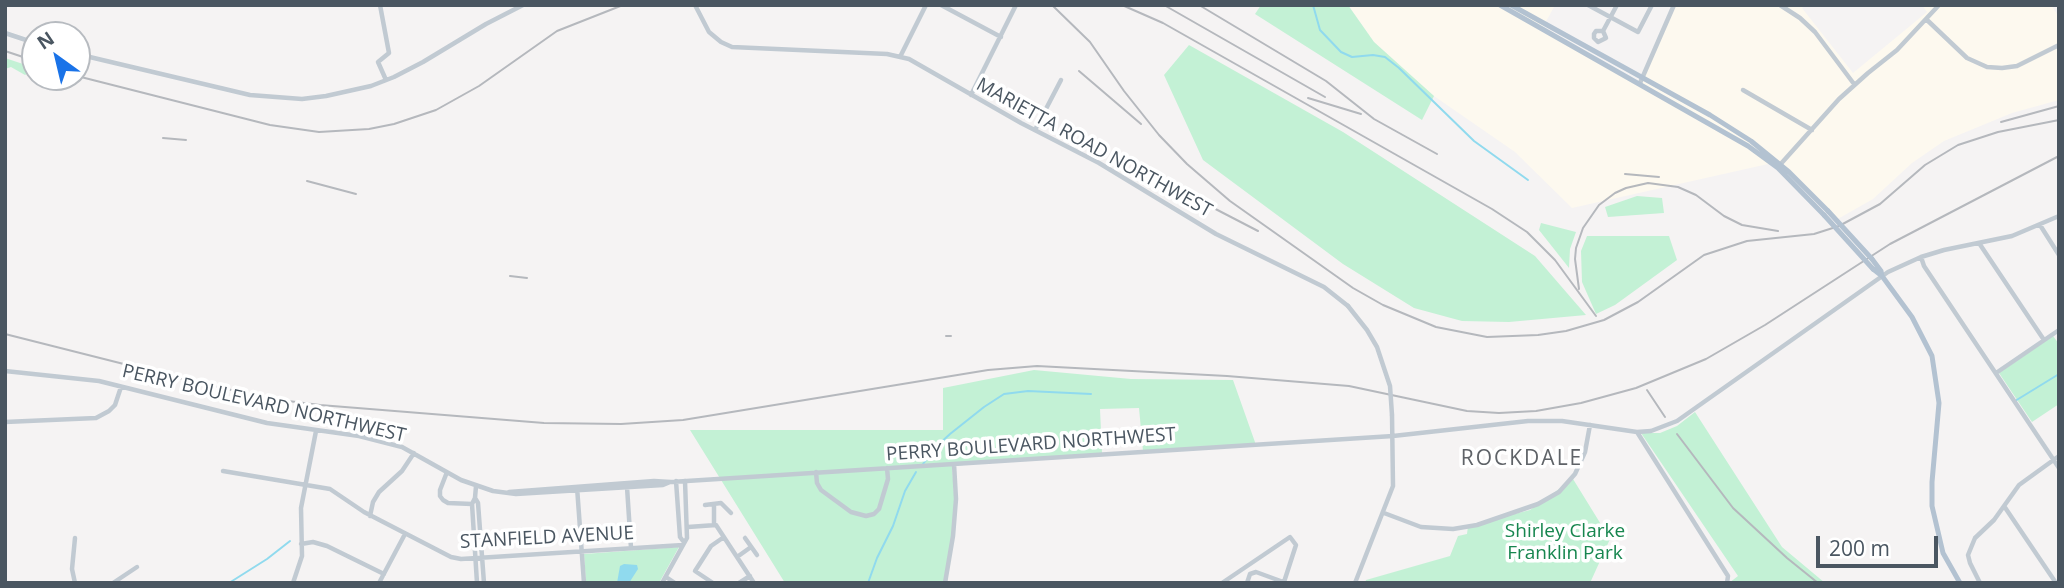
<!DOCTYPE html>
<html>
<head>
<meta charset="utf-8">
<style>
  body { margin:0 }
  #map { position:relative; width:2064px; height:588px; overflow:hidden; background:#f5f3f3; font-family:"Open Sans",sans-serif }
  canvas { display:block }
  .frame { position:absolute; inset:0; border:7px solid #4a5661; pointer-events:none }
  .north { position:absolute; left:21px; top:21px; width:70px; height:70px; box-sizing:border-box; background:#fff; border:2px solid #b7bbc0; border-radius:50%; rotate:326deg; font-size:19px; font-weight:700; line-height:28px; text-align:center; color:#4a5661 }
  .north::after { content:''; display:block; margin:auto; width:24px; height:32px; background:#1a73e8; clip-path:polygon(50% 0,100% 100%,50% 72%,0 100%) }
  .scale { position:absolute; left:1816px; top:536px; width:122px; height:32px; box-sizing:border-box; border:4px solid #4a5661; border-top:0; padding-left:9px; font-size:21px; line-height:24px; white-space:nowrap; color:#4a5661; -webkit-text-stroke:5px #fff; paint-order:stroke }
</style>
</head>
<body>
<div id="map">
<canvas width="2064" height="588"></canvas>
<div class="frame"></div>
<div class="north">N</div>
<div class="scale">200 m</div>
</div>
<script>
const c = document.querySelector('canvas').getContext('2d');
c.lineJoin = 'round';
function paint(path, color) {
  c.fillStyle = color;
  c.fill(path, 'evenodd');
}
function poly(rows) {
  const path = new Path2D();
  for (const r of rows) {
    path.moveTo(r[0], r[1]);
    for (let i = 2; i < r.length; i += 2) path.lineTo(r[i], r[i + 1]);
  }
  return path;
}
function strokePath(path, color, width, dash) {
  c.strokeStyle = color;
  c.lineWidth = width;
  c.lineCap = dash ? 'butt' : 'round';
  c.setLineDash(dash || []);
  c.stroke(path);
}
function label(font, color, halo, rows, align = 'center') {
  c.font = font + ' "Open Sans",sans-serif';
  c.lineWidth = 7;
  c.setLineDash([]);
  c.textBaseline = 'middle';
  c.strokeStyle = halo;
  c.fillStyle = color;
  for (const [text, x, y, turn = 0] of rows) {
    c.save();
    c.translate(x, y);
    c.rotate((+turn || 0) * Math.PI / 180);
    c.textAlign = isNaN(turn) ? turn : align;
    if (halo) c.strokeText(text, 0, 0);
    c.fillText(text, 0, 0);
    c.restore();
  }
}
const commercial = poly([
  [1348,5,1555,5,1542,29,1638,83,1673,5,1805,5,1802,8,1853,73,1927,12,1922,5,2051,5,2059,17,2059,100,2012,113,1944,141,1912,163,1873,199,1836,220,1777,162,1572,208,1515,152,1434,96,1374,42]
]);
const green = poly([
  [1261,5,1348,5,1374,42,1434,96,1422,120,1255,14],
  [1189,45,1343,132,1535,256,1586,315,1509,322,1462,321,1414,308,1343,264,1203,160,1164,75],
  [5,58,26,65,30,72,25,75,11,67,5,69],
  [1637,196,1662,198,1664,213,1608,217,1605,207],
  [1541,223,1576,232,1570,249,1569,268,1539,230],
  [1587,236,1669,236,1677,260,1615,305,1596,314,1582,282,1581,251],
  [2053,336,2059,344,2059,404,2032,422,1999,373],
  [1034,370,1131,379,1233,380,1256,445,1143,451,1139,408,1100,409,1102,453,952,466,955,508,947,583,785,583,690,430,943,430,943,388],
  [1695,412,1782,547,1825,583,1729,583,1738,576,1641,433,1660,433,1677,426],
  [1573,479,1610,539,1590,583,1365,583,1366,580,1450,556,1458,536,1467,534,1468,526,1530,510],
  [679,547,659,583,586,583,584,554]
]);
const water = poly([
  [624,564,637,565,638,569,629,583,617,583,620,566]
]);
const stream = poly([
  [1313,5,1320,30,1341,52,1352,57,1373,55,1385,57,1399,68,1474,141,1528,180],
  [2015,401,2059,374],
  [923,464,937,446,950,434,984,407,1004,394,1028,391,1091,394],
  [229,583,267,559,290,541],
  [868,583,877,558,893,526,905,491,916,472]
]);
const minor = poly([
  [380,5,389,53,378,62,386,80],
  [695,5,709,32,721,42,732,47,887,54,909,59,1021,123,1099,163,1216,234,1324,287,1348,306],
  [941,5,1001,37],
  [1588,5,1638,32,1652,5],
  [1780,5,1800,18,1815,32,1854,84],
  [1926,19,1967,58,1987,67,2002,68,2017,66,2059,45],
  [1603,31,1606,38,1598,42,1594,38,1594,34,1596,31,1603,31,1617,5],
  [5,33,35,43],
  [77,54,250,95,302,99,326,96,371,86,394,77,423,62,486,24,523,5],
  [900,57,926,5],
  [1640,83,1674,5],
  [1743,90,1812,130],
  [971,95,1016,5],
  [1035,130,1061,80],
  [1778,167,1839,99,1868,73,1897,50,1939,5],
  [2040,225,2059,255],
  [1979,243,2044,340],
  [1921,257,1924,266,2059,468],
  [5,371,99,381,267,423,359,436,402,447,461,480,493,491,516,494,663,485,670,482],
  [1996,373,2059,330],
  [5,422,96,418,109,411,115,405,121,387],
  [1637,432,1728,576,1727,583],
  [223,471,330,489,364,512,451,557,461,559,683,545],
  [447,472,440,490,440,496,443,500,448,503,472,504],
  [816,472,817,483,821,490,851,512,866,516,874,514,879,509,888,479,887,468],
  [676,481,680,537,683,541],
  [476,486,475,498,472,504,477,583],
  [577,487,584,583],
  [627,487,631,548],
  [509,492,654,481,671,482,1393,436,1528,421,1562,421,1637,432,1651,431,1677,421,1888,272,1921,257,1944,250,2012,236,2059,216],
  [475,498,478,503,484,583],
  [714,504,714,524],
  [705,505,721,503,731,513],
  [2004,506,2056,583],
  [1384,513,1421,527,1453,529,1477,525,1538,504,1559,492,1575,474,1585,452,1590,425],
  [370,516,373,502,379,492,402,471,414,453],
  [688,527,716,525,754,583],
  [745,538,757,555],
  [301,544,313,542,327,546,384,574],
  [737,557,751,547],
  [666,577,675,583],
  [75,583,72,569,75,538],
  [113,583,137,567],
  [293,583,302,556,301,508,316,431],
  [379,583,405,534],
  [662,583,687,538,685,481],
  [713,583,695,571,711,546,724,537],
  [739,583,750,576],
  [945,583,953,536,956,499,954,464],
  [1222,583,1290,537,1296,545,1284,582],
  [1247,583,1250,574,1256,572,1286,583],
  [1355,583,1393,486,1392,415],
  [1980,583,1970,563,1968,555,1975,538,1994,520,2019,485,2059,456]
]);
const major = poly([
  [1500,5,1748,146,1778,168,1824,215],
  [1511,5,1710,115,1751,141,1789,172,1828,211],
  [1872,259,1881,271,1882,276],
  [1873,269,1882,276,1912,317,1932,356,1939,403,1932,482,1932,506,1943,553,1960,583]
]);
const rail = poly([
  [1052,5,1090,42,1124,91,1159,135,1187,164,1230,201,1353,288,1383,305,1436,327,1487,337,1538,335,1566,331,1604,320,1638,302,1704,255,1747,241,1814,234,1839,226,1880,204,1925,165,1958,145,1998,132,2059,120],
  [1122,5,1163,23,1492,209,1527,232,1555,260,1596,316],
  [1164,5,1325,97],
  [1199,5,1326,81,1374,119,1437,154],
  [5,51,35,61],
  [1079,71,1141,124],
  [77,76,270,125,319,132,369,129,394,124,436,110,479,86,557,31,623,5],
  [1308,98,1361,114],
  [2001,122,2059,106],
  [163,138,186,140],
  [1625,174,1659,177],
  [307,181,356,194],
  [1202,202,1258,231],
  [510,276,527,278],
  [1579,289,1575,259,1576,248,1583,228,1599,205,1615,193,1626,188,1648,183,1678,187,1696,195,1724,216,1742,225,1778,231],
  [5,334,191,381,272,399,320,405,544,423,621,424,683,420,988,370,1037,366,1227,376,1349,386,1467,411,1499,413,1536,411,1581,403,1636,388,1706,359,1765,325,1890,244,2059,156],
  [946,336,951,336],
  [1647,390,1665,417],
  [1677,434,1733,508,1787,558,1818,583]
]);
const minorBridge = poly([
  [1348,306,1367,330,1377,347,1390,386,1392,415]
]);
const majorBridge = poly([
  [1828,211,1872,259],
  [1824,215,1873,269]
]);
const streetNames = [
  ["MARIETTA ROAD NORTHWEST",1094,148,29],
  ["PERRY BOULEVARD NORTHWEST",264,404,13],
  ["PERRY BOULEVARD NORTHWEST",1031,445,-4],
  ["STANFIELD AVENUE",547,538,-3]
];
const parkNames = [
  ["Shirley Clarke",1565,532],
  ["Franklin Park",1565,554]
];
const neighbourhoodNames = [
  ["ROCKDALE",1522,459]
];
paint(commercial, '#fdf9ef');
paint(green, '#c3f1d5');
paint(water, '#90daee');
strokePath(stream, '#90daee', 2);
strokePath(minor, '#c1cad2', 4.5);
strokePath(major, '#b3c2d1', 5);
strokePath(rail, '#b5b8bd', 2);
strokePath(minorBridge, '#c1cad2', 4.5);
strokePath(majorBridge, '#b3c2d1', 5);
label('19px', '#4a5661', '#fff', streetNames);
label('19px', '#17864f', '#fff', parkNames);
c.letterSpacing = '2px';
label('21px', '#5f6368', '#fff', neighbourhoodNames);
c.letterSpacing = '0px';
</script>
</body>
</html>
